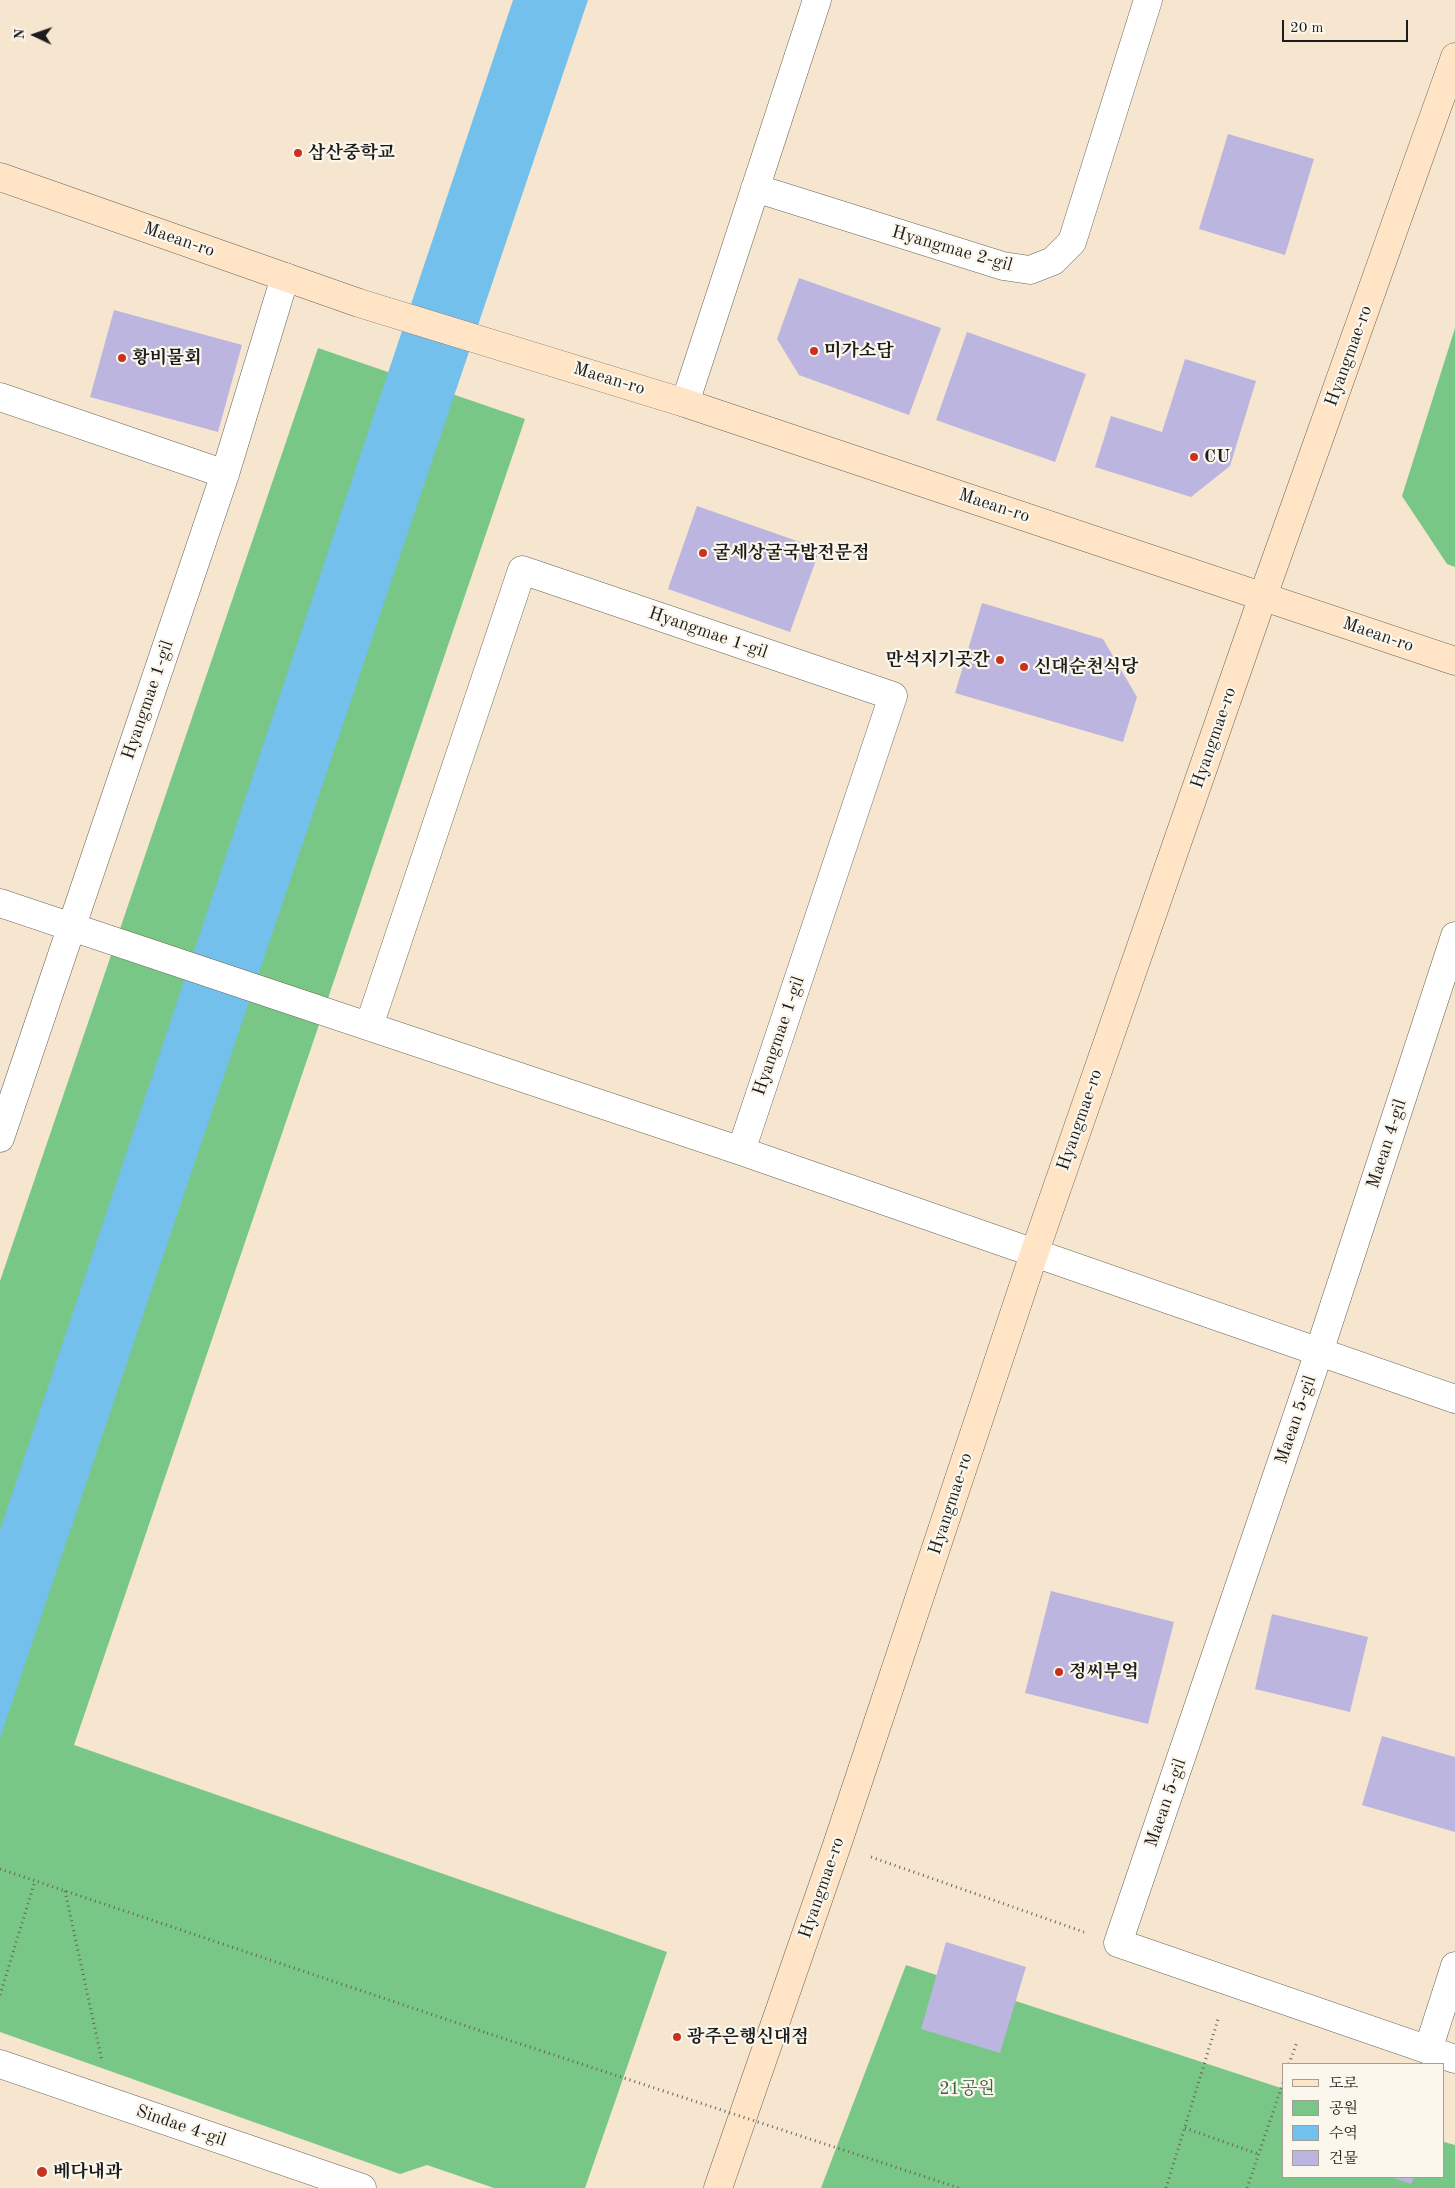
<!DOCTYPE html>
<html>
<head>
<meta charset="utf-8">
<style>
  body { margin:0 }
  #map { position:relative; width:1455px; height:2188px; overflow:hidden; background:#f6e6cf; font-family:"Old Standard TT","Noto Serif KR",serif }
  canvas { display:block }
  .legend { position:absolute; left:1282px; top:2063px; width:162px; height:115px; box-sizing:border-box; background:#fbf7ec; border:1px solid #a29f99; margin:0; padding:6px 9px; list-style:none; font-size:15px; color:#1c1c1c }
  .legend li { display:flex; align-items:center; gap:10px; height:25px }
  .legend b { width:25px; border:1px solid #a29f99 }
  .north { position:absolute; left:10px; top:10px; width:50px; height:50px; -webkit-text-stroke:4px #fbf7ec; paint-order:stroke; rotate:273deg; font-size:14px; font-weight:700; line-height:20px; text-align:center; color:#1c1c1c }
  .north::after { content:''; display:block; margin:auto; width:18px; height:22px; background:#1c1c1c; clip-path:polygon(50% 0,100% 100%,50% 72%,0 100%) }
  .scale { position:absolute; left:1282px; top:20px; width:126px; height:22px; box-sizing:border-box; border:2px solid #1c1c1c; border-top:0; padding-left:6px; font-size:15px; line-height:18px; white-space:nowrap; color:#1c1c1c; -webkit-text-stroke:4px #fbf7ec; paint-order:stroke }
</style>
</head>
<body>
<div id="map">
<canvas width="1455" height="2188"></canvas>
<ul class="legend">
<li><b style="height:6px;background:#ffe4c6"></b>도로</li>
<li><b style="height:14px;background:#79c787"></b>공원</li>
<li><b style="height:14px;background:#74c0ed"></b>수역</li>
<li><b style="height:14px;background:#bcb5e0"></b>건물</li>
</ul>
<div class="north">N</div>
<div class="scale">20 m</div>
</div>
<script>
const c = document.querySelector('canvas').getContext('2d');
c.lineJoin = 'round';
function paint(path, color) {
  c.fillStyle = color;
  c.fill(path, 'evenodd');
}
function poly(rows) {
  const path = new Path2D();
  for (const r of rows) {
    path.moveTo(r[0], r[1]);
    for (let i = 2; i < r.length; i += 2) path.lineTo(r[i], r[i + 1]);
  }
  return path;
}
function strokePath(path, color, width, dash) {
  c.strokeStyle = color;
  c.lineWidth = width;
  c.lineCap = dash ? 'butt' : 'round';
  c.setLineDash(dash || []);
  c.stroke(path);
}
function label(font, color, halo, rows, align = 'center') {
  c.font = font + ' "Old Standard TT","Noto Serif KR",serif';
  c.lineWidth = 4.5;
  c.setLineDash([]);
  c.textBaseline = 'middle';
  c.strokeStyle = halo;
  c.fillStyle = color;
  for (const [text, x, y, turn = 0] of rows) {
    c.save();
    c.translate(x, y);
    c.rotate((+turn || 0) * Math.PI / 180);
    c.textAlign = isNaN(turn) ? turn : align;
    if (halo) c.strokeText(text, 0, 0);
    c.fillText(text, 0, 0);
    c.restore();
  }
}
const green = poly([
  [1455,328,1455,567,1447,564,1402,496],
  [318,348,525,419,74,1745,667,1952,585,2188,494,2188,427,2165,400,2174,0,2032,0,1281],
  [906,1965,1284,2089,1284,2177,1444,2177,1444,2142,1455,2145,1455,2188,821,2188]
]);
const water = poly([
  [513,0,588,0,0,1738,0,1530]
]);
const building = poly([
  [1228,134,1314,159,1285,255,1199,229],
  [799,278,941,328,909,415,799,375,777,339],
  [114,310,242,345,218,432,90,397],
  [967,332,1086,374,1055,462,936,420],
  [1185,359,1256,381,1230,466,1191,497,1095,467,1111,416,1162,432],
  [697,506,820,549,790,632,668,589],
  [982,603,1103,639,1137,697,1123,742,955,693],
  [1051,1591,1174,1622,1148,1724,1025,1693],
  [1272,1614,1368,1637,1350,1712,1255,1689],
  [1382,1736,1455,1757,1455,1832,1362,1805],
  [946,1942,1026,1967,1000,2053,921,2029],
  [1391,2177,1414,2177,1411,2184]
]);
const path = poly([
  [871,1857,1084,1932],
  [0,1869,487,2033],
  [65,1891,102,2061],
  [0,1995,35,1881],
  [1289,2064,1297,2042],
  [1185,2128,1258,2154],
  [1166,2188,1219,2016],
  [1247,2188,1284,2080]
]);
const street = poly([
  [755,188,1003,266,1030,270,1053,261,1072,242,1148,0],
  [0,397,225,474,0,1138],
  [685,403,817,0],
  [225,474,285,277],
  [0,903,741,1151,1455,1399],
  [1455,936,1319,1352,1118,1943,1455,2059],
  [369,1026,522,570,893,696,741,1151],
  [1428,2050,1455,1966],
  [0,2064,362,2188]
]);
const secondary = poly([
  [0,177,359,303,685,403,1455,661],
  [718,2188,837,1845,1034,1254,1263,596,1455,57]
]);
const pathBridge = poly([
  [487,2033,959,2188]
]);
const markers = [
  [298,153,5,"#c8321e"],
  [814,351,5,"#c8321e"],
  [122,358,5,"#c8321e"],
  [1194,457,5,"#c8321e"],
  [703,553,5,"#c8321e"],
  [1000,660,5,"#c8321e"],
  [1024,667,5,"#c8321e"],
  [1059,1672,5,"#c8321e"],
  [677,2037,5,"#c8321e"],
  [42,2172,6,"#c8321e"]
];
const poiNames = [
  ["삼산중학교",308,153],
  ["미가소담",824,351],
  ["황비물회",132,358],
  ["CU",1204,457],
  ["굴세상굴국밥전문점",713,553],
  ["만석지기곳간",990,660,"right"],
  ["신대순천식당",1034,667],
  ["정씨부엌",1069,1672],
  ["광주은행신대점",687,2037],
  ["베다내과",53,2172]
];
const streetNames = [
  ["Maean-ro",179,240,19],
  ["Hyangmae 2-gil",952,249,16],
  ["Hyangmae-ro",1349,356,-70],
  ["Maean-ro",609,379,17],
  ["Maean-ro",994,506,18],
  ["Hyangmae 1-gil",708,633,19],
  ["Maean-ro",1378,635,19],
  ["Hyangmae 1-gil",148,700,-71],
  ["Hyangmae-ro",1214,738,-71],
  ["Hyangmae 1-gil",779,1036,-71],
  ["Hyangmae-ro",1080,1120,-71],
  ["Maean 4-gil",1387,1144,-72],
  ["Maean 5-gil",1296,1420,-71],
  ["Hyangmae-ro",951,1504,-72],
  ["Maean 5-gil",1166,1803,-71],
  ["Hyangmae-ro",822,1888,-71],
  ["Sindae 4-gil",181,2126,19]
];
const parkNames = [
  ["21공원",967,2089]
];
paint(green, '#79c787');
paint(water, '#74c0ed');
paint(building, '#bcb5e0');
strokePath(street, '#68635b', 29);
strokePath(secondary, '#68635b', 29);
strokePath(path, '#68635b', 3, [1, 4]);
strokePath(street, '#fff', 28);
strokePath(secondary, '#ffe4c6', 28);
strokePath(pathBridge, '#68635b', 3, [1, 4]);
for (const [x, y, r, color] of markers) {
  const dot = new Path2D();
  dot.arc(x, y, r, 0, 2 * Math.PI);
  c.fillStyle = color;
  c.fill(dot);
  strokePath(dot, '#fbf7ec', 2);
}
label('bold 18px', '#1c1c1c', '#fbf7ec', poiNames, 'left');
label('18px', '#1c1c1c', '#fbf7ec', streetNames);
label('18px', '#416047', '#fbf7ec', parkNames);
</script>
</body>
</html>
